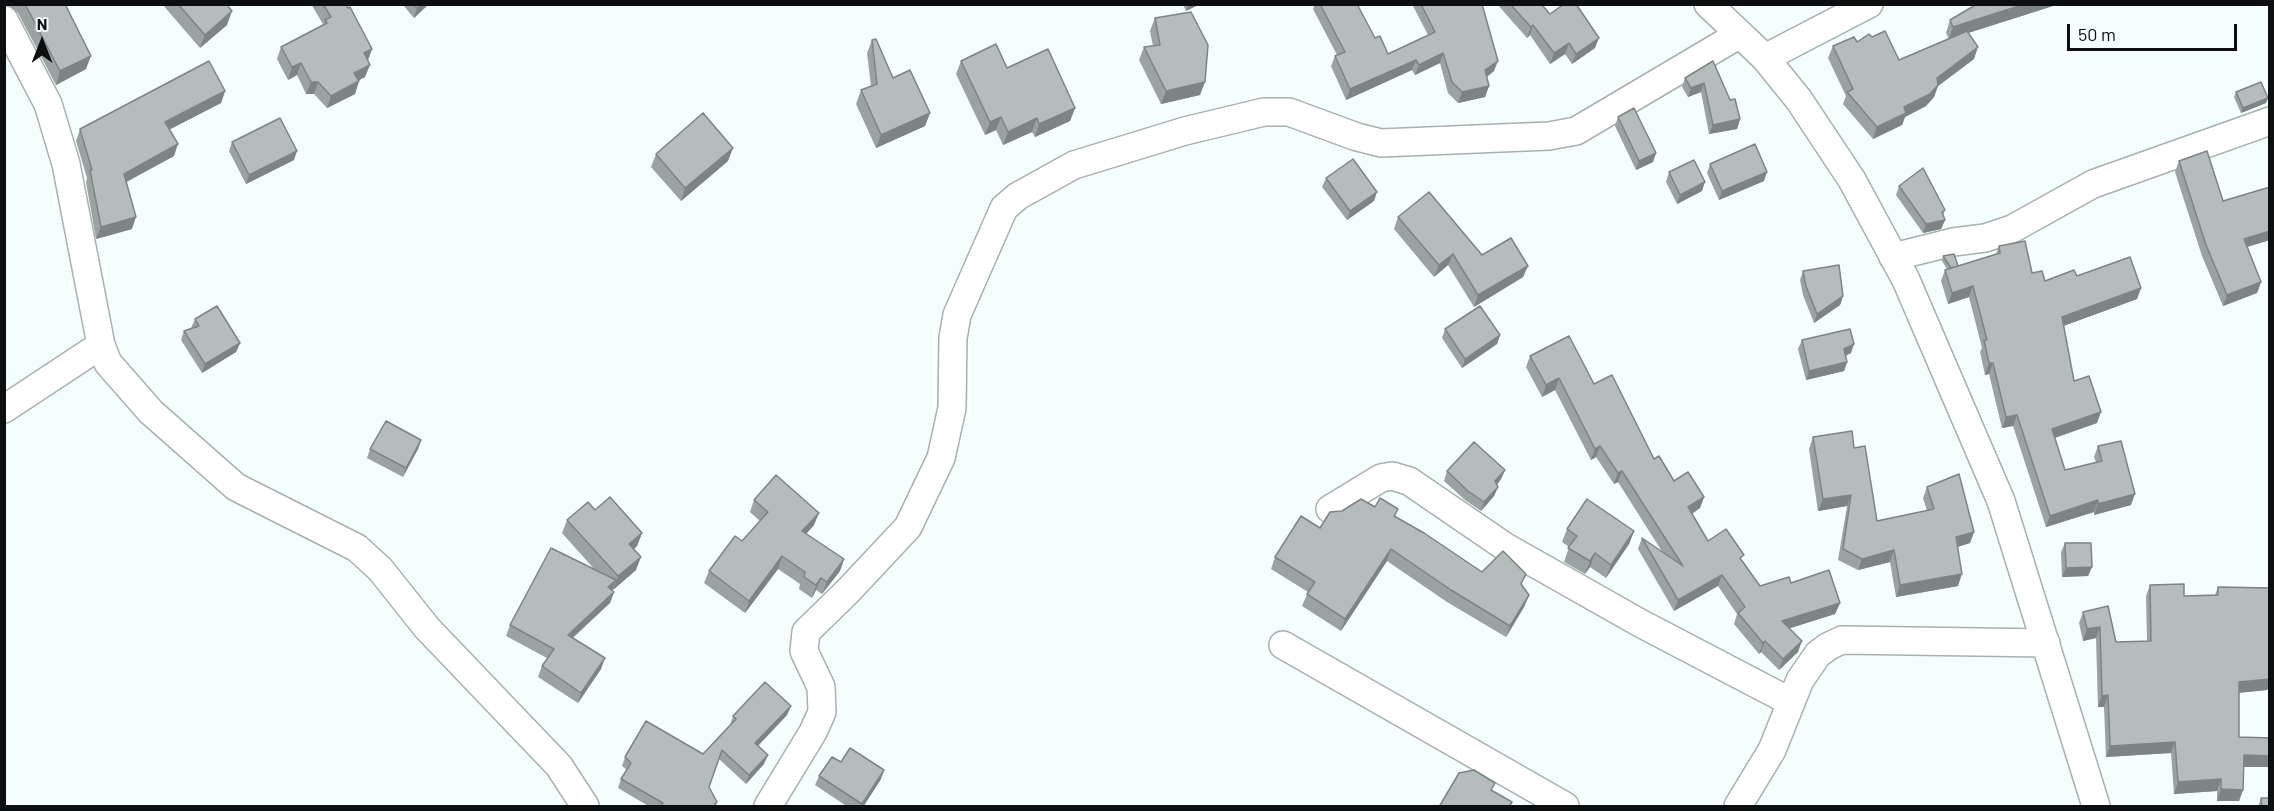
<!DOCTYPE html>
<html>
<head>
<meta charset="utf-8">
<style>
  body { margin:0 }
  #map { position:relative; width:2274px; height:811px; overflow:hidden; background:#f4fefc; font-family:Barlow,sans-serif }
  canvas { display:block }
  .frame { position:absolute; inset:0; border:6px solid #0c0f0f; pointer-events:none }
  .north { position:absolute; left:12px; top:12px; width:60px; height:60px; -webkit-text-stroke:4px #f4fefc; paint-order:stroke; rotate:0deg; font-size:16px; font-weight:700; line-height:24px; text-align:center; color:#0c0f0f }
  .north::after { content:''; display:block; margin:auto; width:21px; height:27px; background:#0c0f0f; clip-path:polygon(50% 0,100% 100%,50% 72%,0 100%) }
  .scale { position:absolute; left:2067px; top:24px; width:170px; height:27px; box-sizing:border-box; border:3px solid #0c0f0f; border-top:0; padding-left:8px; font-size:18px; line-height:21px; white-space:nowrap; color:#0c0f0f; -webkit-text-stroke:4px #f4fefc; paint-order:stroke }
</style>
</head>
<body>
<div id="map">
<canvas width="2274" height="811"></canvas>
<div class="frame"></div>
<div class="north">N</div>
<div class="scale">50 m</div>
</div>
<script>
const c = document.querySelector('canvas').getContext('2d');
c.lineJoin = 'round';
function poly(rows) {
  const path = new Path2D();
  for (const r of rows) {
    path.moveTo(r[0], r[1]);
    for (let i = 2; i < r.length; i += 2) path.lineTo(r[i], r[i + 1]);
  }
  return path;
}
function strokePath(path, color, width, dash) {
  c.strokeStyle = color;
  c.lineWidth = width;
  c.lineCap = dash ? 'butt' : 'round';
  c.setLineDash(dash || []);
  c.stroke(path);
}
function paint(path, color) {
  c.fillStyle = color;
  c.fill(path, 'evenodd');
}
const street = poly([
  [1708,4,1765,58,1799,100,1852,180,1906,280,2001,501,2096,806],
  [4,20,48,104,66,164,101,345,108,363,151,412,236,487,357,548,380,569,427,628,559,766,585,806],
  [1765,58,1869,4],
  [1893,257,1953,242,1985,238,2012,229,2093,184,2270,121],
  [4,409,101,345],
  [1330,509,1381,478,1392,476,1409,481,1504,546,1640,623,1791,702],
  [1283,645,1565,806],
  [768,806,813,732,822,712,821,687,804,651,806,632,848,591,908,527,941,458,952,408,953,338,957,315,1004,208,1018,196,1074,165,1185,131,1264,112,1289,112,1357,137,1381,143,1549,136,1576,131,1740,34],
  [1738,806,1772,750,1800,680,1818,654,1829,646,1842,640,2046,643]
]);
const wall = poly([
  [7,4,65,4,86,69,56,85,18,13],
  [162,4,226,4,227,25,200,48],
  [311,4,345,4,372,49,368,61,365,77,359,80,355,94,327,108,314,94,306,94,297,75,288,80,277,59,281,47,323,26,323,24],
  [402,4,429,4,414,18],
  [1183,4,1200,4,1186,11],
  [1315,4,1357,4,1375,38,1388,54,1428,35,1412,4,1482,4,1494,71,1487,77,1489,86,1485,97,1458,103,1448,93,1440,63,1415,75,1412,70,1346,100,1331,66,1335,56,1337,55,1313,9],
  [1497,4,1541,4,1550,14,1595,48,1572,64,1565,54,1550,64,1530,35,1527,38],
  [2053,6,1968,33,1974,59,1938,86,1934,97,1926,106,1905,117,1902,125,1873,139,1843,104,1846,96,1828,58,1833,46,1857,42,1872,37,1899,60,1949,39,1946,33,1950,20],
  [1155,18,1200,95,1161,104,1139,60,1144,47,1153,46,1150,31],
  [872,40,893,78,930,113,925,126,876,148,856,104,861,90,871,86,867,53],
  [961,61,1007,68,1075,108,1070,121,1035,137,1032,132,1003,145,996,130,985,135,956,74],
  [1713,61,1730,100,1740,119,1737,129,1709,134,1701,92,1688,97,1682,87,1685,78],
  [225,91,221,103,170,129,174,156,126,182,132,229,96,239,86,182,87,178,76,141,80,129],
  [2236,92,2268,98,2266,103,2241,113,2234,97],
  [1618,117,1656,153,1653,162,1636,170,1615,126],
  [232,142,294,160,246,184,229,151],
  [656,154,728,161,681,201,651,167],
  [2179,161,2223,201,2270,187,2270,240,2247,247,2261,282,2257,293,2223,306,2202,256,2175,172],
  [1710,164,1764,181,1719,200,1707,173],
  [1669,172,1702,191,1677,204,1666,182],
  [1326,178,1374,201,1347,220,1322,187],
  [1899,186,1945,210,1943,215,1945,220,1941,229,1923,233,1896,195],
  [1398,217,1482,255,1528,266,1523,277,1474,307,1448,265,1434,277,1394,229],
  [1999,246,2032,273,2045,281,2077,276,2141,288,2137,299,2063,326,2074,381,2097,423,2055,438,2065,470,2096,462,2094,457,2098,446,2131,505,2094,515,2094,512,2046,527,2013,426,2002,428,1989,374,1985,375,1980,352,1982,348,1969,297,1948,304,1941,281,1945,270,1947,269,1942,261,1943,256,1958,266,1996,254],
  [1803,271,1843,296,1840,305,1814,323,1803,295,1800,280],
  [195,319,240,343,236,352,202,373,181,340,184,331,191,328],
  [1445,329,1500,335,1497,344,1462,368,1442,338],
  [1802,340,1851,353,1846,355,1847,362,1844,371,1806,380,1798,349],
  [1530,356,1594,384,1654,459,1674,481,1704,497,1700,508,1692,514,1708,541,1742,560,1760,586,1791,583,1840,603,1835,614,1790,628,1798,652,1779,670,1761,652,1759,654,1734,624,1737,614,1718,586,1674,611,1638,549,1642,538,1663,553,1618,482,1614,484,1596,457,1591,460,1555,390,1542,397,1526,367],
  [1813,437,1854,448,1877,521,1927,511,1923,498,1927,487,1974,532,1970,543,1957,547,1958,586,1896,597,1890,562,1858,570,1838,560,1847,506,1818,511,1809,449],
  [421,440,418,449,403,477,367,458,370,449],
  [1505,470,1501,479,1497,485,1498,487,1494,496,1481,511,1465,500,1444,481,1447,471],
  [754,500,814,525,806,534,844,559,840,571,822,594,816,590,812,598,799,589,800,584,778,569,745,613,704,583,709,571,742,541,760,521,750,512],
  [1375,507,1398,509,1395,517,1482,572,1522,586,1529,595,1524,607,1506,637,1447,602,1387,561,1341,631,1302,606,1308,592,1271,569,1275,557,1320,528],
  [595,510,642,533,637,546,634,549,636,570,613,590,613,589,612,591,614,592,610,603,573,638,601,669,578,703,538,677,542,666,547,658,506,636,510,625,595,570,562,533,567,520],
  [1567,529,1634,531,1629,544,1606,578,1590,567,1585,574,1564,562,1569,547,1562,542],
  [2065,543,2092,567,2088,576,2062,577,2061,552],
  [2150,585,2184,596,2215,595,2218,587,2270,588,2270,684,2267,690,2239,693,2239,737,2270,738,2270,767,2244,767,2243,790,2239,801,2217,801,2217,791,2174,794,2171,753,2106,757,2104,707,2098,707,2096,638,2083,641,2079,623,2083,612,2116,642,2147,641,2146,596],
  [791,706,787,715,758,746,764,764,746,784,719,759,709,787,717,802,715,807,650,807,618,788,621,779,627,770,622,766,625,757,703,754,730,725,733,716],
  [841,762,881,779,863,807,848,807,815,785,819,776],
  [2261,798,2270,807,2258,807]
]);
const shadedWall = poly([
  [422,4,429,4,414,18,417,8],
  [1189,4,1200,4,1186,11],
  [2025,4,2053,4,2053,6,1949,39,1953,27],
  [232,11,227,25,200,48,205,35],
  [1533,25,1530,35,1527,38,1531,27],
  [1599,38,1595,48,1572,64,1576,54],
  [1569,43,1565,54,1550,64,1554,53],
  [1978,47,1974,59,1938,86,1934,97,1926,106,1905,117,1902,125,1873,139,1877,127,1904,107,1937,78],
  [372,49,367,61,364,53],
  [1443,53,1440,63,1415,75,1419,65],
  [91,56,86,69,56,85,60,71],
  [1416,60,1412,70,1346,100,1350,89],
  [1498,61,1494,71,1481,81,1485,70],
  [301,63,297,75,288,80,292,67],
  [370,65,365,77,350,85,354,73],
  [359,81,355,94,327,108,331,96],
  [311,82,318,82,314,94,306,94],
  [1205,82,1200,95,1161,104,1166,91],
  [1704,83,1701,92,1688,97,1691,88],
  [1489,86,1485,97,1458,103,1462,92],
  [225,91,221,103,161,134,165,122],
  [2268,98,2266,103,2241,113,2243,108],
  [1075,108,1070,121,1035,137,1039,124],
  [930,113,925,126,876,148,881,135],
  [1001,117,996,130,985,135,990,122],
  [1037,118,1032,132,1003,145,1008,132],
  [1740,119,1737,129,1709,134,1713,125],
  [178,144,174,156,119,186,124,174],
  [733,148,728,161,681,201,685,188],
  [297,151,294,160,246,184,249,175],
  [1656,153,1653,162,1636,170,1639,161],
  [1767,172,1764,181,1719,200,1722,191],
  [1705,182,1702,191,1677,204,1680,195],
  [1377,192,1374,201,1347,220,1350,211],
  [136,217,132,229,96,239,101,227],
  [1945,220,1941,229,1923,233,1926,224],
  [2270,231,2270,240,2240,249,2244,239],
  [1453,254,1448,265,1434,277,1439,265],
  [1528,266,1523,277,1474,307,1478,295],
  [2261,282,2257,293,2223,306,2227,295],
  [1973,286,1969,297,1948,304,1952,293],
  [2141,288,2137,299,2058,328,2062,317],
  [1843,296,1840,305,1814,323,1817,314],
  [1500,335,1497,344,1462,368,1465,359],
  [240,343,236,352,202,373,205,364],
  [1854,344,1851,353,1841,358,1844,349],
  [1847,362,1844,371,1806,380,1809,371],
  [1989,363,1993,363,1989,374,1985,375],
  [1559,378,1555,390,1542,397,1546,385],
  [2101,412,2097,423,2048,440,2052,429],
  [2017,415,2013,426,2002,428,2006,417],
  [421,440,418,449,403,477,406,468],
  [1600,446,1596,457,1591,460,1595,449],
  [1505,470,1501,479,1492,490,1495,481],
  [1622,471,1618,482,1614,484,1618,473],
  [1498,487,1494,496,1481,511,1484,502],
  [2135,494,2131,505,2094,515,2098,504],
  [1851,495,1847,506,1818,511,1823,499],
  [1704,497,1700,508,1684,519,1688,507],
  [2098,500,2094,512,2046,527,2050,516],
  [819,513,814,525,798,543,802,531],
  [1634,531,1629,544,1606,578,1611,565],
  [1974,532,1970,543,1951,549,1956,537],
  [642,533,637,546,625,557,629,544],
  [1391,549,1387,561,1341,631,1345,619],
  [1894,550,1890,562,1858,570,1862,559],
  [1595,553,1590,567,1585,574,1590,561],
  [782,556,778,569,745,613,749,601],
  [641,557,636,570,613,590,618,576],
  [844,559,840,571,822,594,827,582],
  [2092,567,2088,576,2062,577,2066,568],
  [1962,574,1958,586,1896,597,1900,585],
  [1722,575,1718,586,1674,611,1678,600],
  [821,578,816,590,812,598,816,585],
  [616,580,612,591,608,587],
  [614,592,610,603,564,645,568,635],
  [1529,595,1524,607,1506,637,1510,626],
  [1840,603,1835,614,1778,632,1782,621],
  [2100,627,2096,638,2083,641,2087,629],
  [1765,641,1761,652,1759,654,1763,643],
  [1802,641,1798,652,1779,670,1783,659],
  [605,658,601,669,578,703,581,693],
  [2270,674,2270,684,2267,690,2235,693,2239,682],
  [2108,695,2104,707,2098,707,2102,696],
  [791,706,787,715,752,752,755,743],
  [2175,742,2171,753,2106,757,2110,746],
  [768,755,764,764,746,784,749,775],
  [2244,755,2270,756,2270,767,2240,767],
  [884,770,881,779,863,807,861,807],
  [2221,779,2217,791,2174,794,2178,782],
  [2221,789,2243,790,2239,801,2217,801]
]);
const building = poly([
  [25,4,65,4,91,56,60,71,25,4],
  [178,4,226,4,232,11,205,35,178,4],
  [323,4,345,4,348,8,350,7,372,49,364,53,370,65,354,73,359,81,331,96,318,82,311,82,301,63,292,67,281,47,327,23,325,20,331,17,323,4],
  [413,4,422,4,417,8,413,4],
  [1320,4,1357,4,1375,38,1380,36,1388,54,1435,32,1421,4,1482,4,1498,61,1485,70,1489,86,1462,92,1452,82,1443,53,1419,65,1416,60,1350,89,1335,56,1345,52,1320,4],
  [1510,4,1541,4,1550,14,1564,4,1576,4,1599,38,1576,54,1569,43,1554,53,1533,25,1531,27,1510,4],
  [1977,4,2025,4,1953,27,1950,20,1977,4],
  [1191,12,1208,45,1205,82,1166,91,1144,47,1160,45,1155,18,1191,12],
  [1885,31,1899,60,1967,31,1978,47,1937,78,1938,85,1930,94,1904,107,1906,113,1877,127,1847,92,1853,89,1833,46,1854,37,1857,42,1869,34,1872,37,1885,31],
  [876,39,893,78,910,70,930,113,881,135,861,90,877,84,872,40,876,39],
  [996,44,1007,68,1048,49,1075,108,1039,124,1037,118,1008,132,1001,117,990,122,961,61,996,44],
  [209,61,225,91,165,122,178,144,124,174,136,217,101,227,90,170,92,170,80,129,209,61],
  [1713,61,1730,100,1735,99,1740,119,1713,125,1704,83,1691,88,1685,78,1713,61],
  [2261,82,2268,98,2243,108,2236,92,2261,82],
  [1634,108,1656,153,1639,161,1618,117,1634,108],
  [703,113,733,148,685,188,656,154,703,113],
  [280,118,297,151,249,175,232,142,280,118],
  [1755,144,1767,172,1722,191,1710,164,1755,144],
  [2207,151,2223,201,2270,187,2270,231,2244,239,2261,282,2227,295,2206,245,2179,161,2207,151],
  [1353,159,1377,192,1350,211,1326,178,1353,159],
  [1694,160,1705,182,1680,195,1669,172,1694,160],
  [1923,168,1945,210,1942,212,1945,220,1926,224,1899,186,1923,168],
  [1429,192,1482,255,1511,238,1528,266,1478,295,1453,254,1439,265,1398,217,1429,192],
  [2025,241,2032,273,2042,271,2045,281,2074,270,2077,276,2130,257,2141,288,2062,317,2074,381,2089,376,2101,412,2052,429,2065,470,2102,461,2098,446,2121,441,2135,494,2098,504,2098,500,2050,516,2017,415,2006,417,1993,363,1989,363,1984,340,1987,340,1973,286,1952,293,1945,270,2000,253,1999,246,2025,241],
  [1954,254,1958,266,1951,268,1943,256,1954,254],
  [1839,265,1843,296,1817,314,1806,286,1803,271,1839,265],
  [217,306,240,343,205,364,184,331,199,326,195,319,217,306],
  [1480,306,1500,335,1465,359,1445,329,1480,306],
  [1850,329,1854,344,1844,349,1847,362,1809,371,1802,340,1850,329],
  [1569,336,1594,384,1612,375,1654,459,1659,456,1674,481,1688,472,1704,497,1688,507,1708,541,1726,529,1744,555,1740,558,1760,586,1789,577,1791,583,1829,570,1840,603,1782,621,1802,641,1783,659,1765,641,1763,643,1738,613,1745,607,1722,575,1678,600,1642,538,1683,566,1622,471,1618,473,1600,446,1595,449,1559,378,1546,385,1530,356,1569,336],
  [386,421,421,440,406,468,370,449,386,421],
  [1852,431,1854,448,1865,446,1877,521,1934,509,1927,487,1959,474,1974,532,1956,537,1962,574,1900,585,1894,550,1862,559,1843,549,1851,495,1823,499,1813,437,1852,431],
  [1474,442,1505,470,1495,481,1498,487,1484,502,1468,491,1447,471,1474,442],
  [776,475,819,513,802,531,844,559,827,582,821,578,816,585,804,577,805,572,782,556,749,601,709,571,735,536,742,541,768,512,754,500,776,475],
  [610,497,642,533,629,544,641,557,618,576,567,520,588,502,595,510,610,497],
  [1380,498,1398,509,1394,516,1424,533,1482,572,1503,551,1526,574,1521,584,1529,595,1510,626,1451,590,1391,549,1345,619,1307,594,1315,582,1275,557,1301,516,1320,528,1330,512,1342,511,1361,499,1375,507,1380,498],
  [1587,499,1634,531,1611,565,1595,553,1590,561,1568,548,1577,536,1567,529,1587,499],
  [2065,543,2091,543,2092,567,2066,568,2065,543],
  [551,548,616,580,608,587,614,592,568,635,605,658,581,693,542,666,554,649,510,625,551,548],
  [2184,584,2184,596,2218,595,2218,587,2270,588,2270,679,2239,682,2239,737,2270,738,2270,756,2244,755,2243,790,2221,789,2221,779,2178,782,2175,742,2110,746,2108,695,2102,696,2100,627,2087,629,2083,612,2108,606,2116,642,2151,641,2150,585,2184,584],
  [765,682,791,706,755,743,768,755,749,775,722,750,709,787,717,802,713,807,660,807,663,803,621,779,631,763,625,757,646,721,703,754,736,719,733,716,765,682],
  [850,748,884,770,862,804,819,776,832,757,841,762,850,748],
  [1474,770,1495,783,1491,790,1512,802,1509,807,1439,807,1459,773,1474,770],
  [2261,798,2270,798,2270,807,2262,807,2261,798]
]);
strokePath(street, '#a8b1b0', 30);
strokePath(street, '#fff', 27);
paint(wall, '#9ba3a2');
paint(shadedWall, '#7e8484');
paint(building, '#b4bdbc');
strokePath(building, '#7e8484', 1.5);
</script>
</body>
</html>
